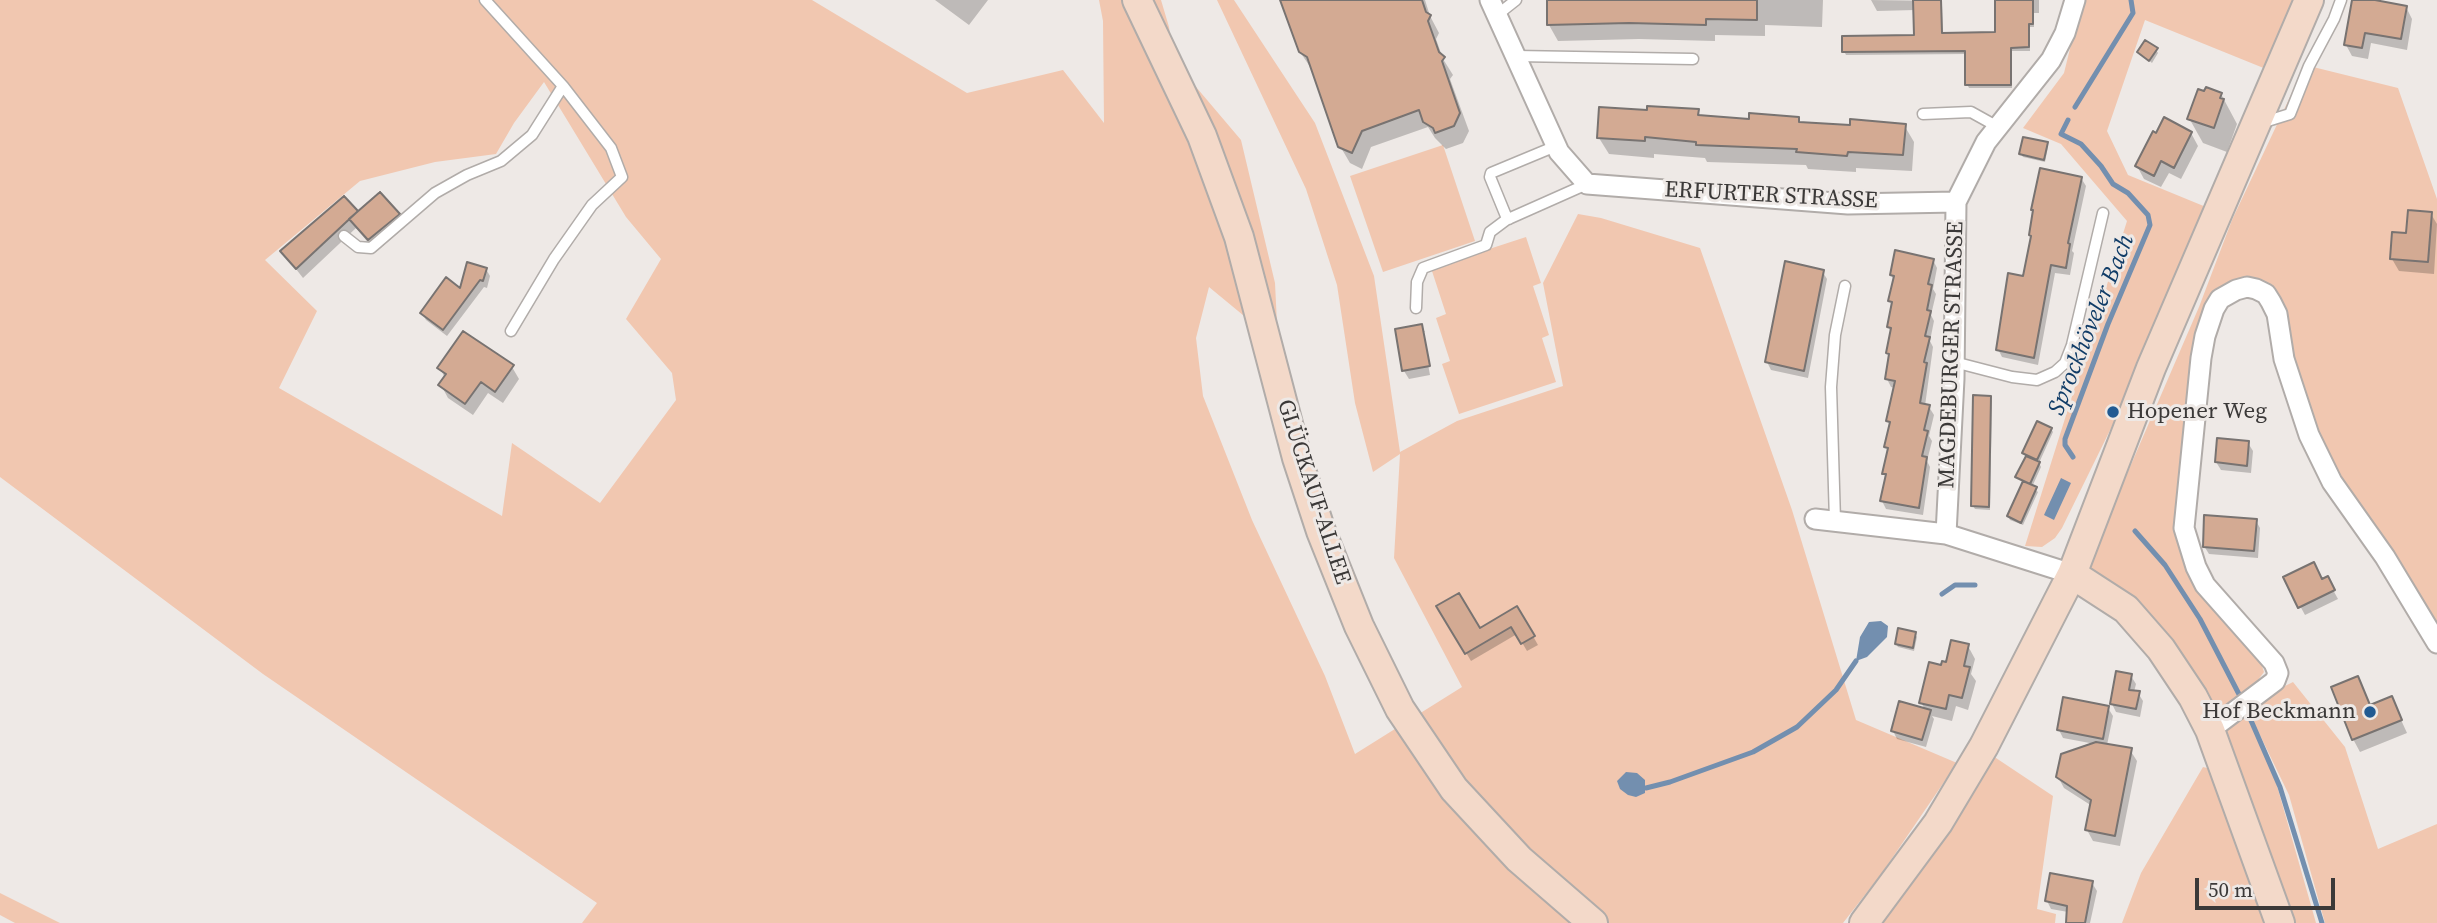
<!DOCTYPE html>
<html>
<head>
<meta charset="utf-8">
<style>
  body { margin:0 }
  #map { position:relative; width:2437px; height:923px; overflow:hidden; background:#eee9e6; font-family:"Source Serif 4",serif }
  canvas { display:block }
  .scale { position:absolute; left:2195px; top:878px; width:140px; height:32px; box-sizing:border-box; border:4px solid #3b3938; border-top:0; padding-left:9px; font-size:21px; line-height:24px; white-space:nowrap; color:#3b3938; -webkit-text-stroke:5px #eee9e6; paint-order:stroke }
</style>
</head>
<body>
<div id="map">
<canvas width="2437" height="923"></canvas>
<div class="scale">50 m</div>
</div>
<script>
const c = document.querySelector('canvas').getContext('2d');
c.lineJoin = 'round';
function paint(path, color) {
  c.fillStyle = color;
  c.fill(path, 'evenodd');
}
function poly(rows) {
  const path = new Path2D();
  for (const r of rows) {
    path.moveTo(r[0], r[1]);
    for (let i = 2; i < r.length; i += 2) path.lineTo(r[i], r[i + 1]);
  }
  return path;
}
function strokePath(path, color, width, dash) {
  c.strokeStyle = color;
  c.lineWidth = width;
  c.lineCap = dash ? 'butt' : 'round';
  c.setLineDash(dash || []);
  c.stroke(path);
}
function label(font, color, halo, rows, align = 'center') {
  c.font = font + ' "Source Serif 4",serif';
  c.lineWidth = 6;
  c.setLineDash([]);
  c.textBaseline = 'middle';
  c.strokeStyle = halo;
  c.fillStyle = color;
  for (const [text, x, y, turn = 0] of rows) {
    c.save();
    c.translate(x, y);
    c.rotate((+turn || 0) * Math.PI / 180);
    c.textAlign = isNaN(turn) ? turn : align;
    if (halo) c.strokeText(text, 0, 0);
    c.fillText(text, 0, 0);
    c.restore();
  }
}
const green = poly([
  [0,0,812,0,967,93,1063,70,1104,123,1103,21,1099,0,1161,0,1169,27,1174,61,1241,140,1275,283,1278,344,1209,287,1196,338,1203,396,1252,520,1325,676,1355,754,1462,687,1394,558,1400,454,1373,472,1355,403,1337,285,1306,189,1217,0,1234,0,1315,123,1374,276,1400,452,1457,421,1563,386,1543,283,1578,214,1601,218,1700,248,1792,510,1856,720,1957,763,1882,873,1843,923,582,923,597,903,263,674,0,477],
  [544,82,626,217,661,259,626,319,672,373,676,400,600,503,512,443,502,516,279,388,317,311,265,260,360,181,435,162,496,154,514,123],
  [2082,0,2296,0,2266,69,2145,20,2107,131,2128,175,2206,207,2159,312,2116,418,2062,528,2055,538,2042,547,2025,546,2127,221,2061,144,2023,128,2064,73],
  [2305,65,2398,88,2437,199,2437,635,2335,481,2267,291,2218,297,2180,529,2259,657,2264,672,2252,688,2216,712,2086,569,2199,307,2232,220],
  [1443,145,1475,241,1383,272,1350,176],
  [1526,237,1541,283,1533,286,1549,335,1542,338,1556,382,1459,414,1442,364,1450,361,1436,318,1446,314,1431,268],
  [2293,682,2345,747,2378,849,2437,824,2437,923,2325,923,2289,795,2258,731,2270,761,2316,923,2288,923,2223,745,2228,728,2277,690],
  [1993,756,2053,796,2037,909,2056,914,2055,923,1878,923],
  [2203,767,2211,769,2268,923,2122,923,2141,873],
  [0,893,60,923,15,923,0,915]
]);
const water = poly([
  [2061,478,2071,483,2054,520,2044,515],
  [1881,621,1888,626,1887,637,1867,657,1856,661,1860,637,1869,622],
  [1626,772,1637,773,1645,780,1645,793,1636,797,1628,795,1620,789,1617,781]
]);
const shadow = poly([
  [935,0,988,0,969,25],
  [1282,0,1425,0,1430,16,1439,33,1436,39,1443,59,1453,75,1450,79,1469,131,1463,143,1446,149,1435,138,1428,127,1371,147,1362,169,1350,163,1340,146,1313,71,1300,52],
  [1549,0,1823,0,1822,27,1765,25,1765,36,1715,35,1715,41,1639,39,1558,41,1549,25],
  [1871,0,1940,1,1942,5,1943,35,1997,34,1998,0,2039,0,2039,13,2034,13,2034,27,2030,27,2030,51,2012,51,2012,88,1969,88,1967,84,1967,54,1846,55,1844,51,1916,37,1915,10,1877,11],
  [2354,0,2406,7,2412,19,2407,50,2371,43,2368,59,2352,56,2346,45],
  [2156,50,2158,53,2152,63,2139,52],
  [2221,94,2237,124,2227,152,2203,143,2189,118],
  [1698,111,1701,117,1751,120,1798,118,1801,124,1851,127,1904,125,1914,142,1912,171,1856,168,1856,172,1808,169,1806,165,1707,162,1705,158,1654,154,1654,158,1609,154,1599,138,1648,112],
  [2191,133,2198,146,2181,179,2169,173,2161,187,2144,179,2137,166,2157,135],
  [2046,144,2048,147,2045,162,2023,157,2021,154],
  [2081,178,2086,186,2072,251,2074,253,2070,275,2055,273,2038,365,2002,357,1998,349,2025,278],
  [356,212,358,214,398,215,405,227,376,252,356,228,303,278,282,251],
  [2431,214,2437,224,2434,274,2399,271,2392,259,2407,235],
  [1933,260,1937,268,1933,289,1936,294,1931,315,1934,321,1930,341,1933,347,1925,406,1929,407,1934,415,1929,436,1932,441,1927,461,1930,467,1923,515,1886,509,1882,501,1889,453,1886,447,1890,426,1888,421,1895,388,1891,387,1887,379,1890,358,1888,353,1892,333,1888,327,1893,307,1890,301,1895,281,1891,275],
  [486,269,490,276,487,288,484,287,447,336,426,320,422,313,461,291],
  [1822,271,1827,279,1808,378,1771,370,1767,362],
  [1421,326,1425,332,1422,332,1430,375,1409,379,1404,371,1397,331],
  [512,367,519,379,503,403,488,393,473,415,448,398,441,385,445,378,440,368],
  [1990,397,1992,401,1990,510,1975,509,1973,506],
  [2051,429,2053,432,2039,463,2041,467,2032,487,2038,492,2023,525,2010,520,2008,516,2024,483,2017,477,2026,458,2024,453],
  [2248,443,2253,451,2251,473,2221,470,2216,462],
  [2256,521,2260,528,2258,558,2209,554,2204,546],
  [2285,578,2322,581,2327,579,2338,599,2305,615],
  [1439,607,1479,631,1517,608,1538,645,1527,651,1517,634,1471,661],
  [1915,634,1917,637,1914,651,1898,647,1896,644],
  [1968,646,1975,659,1971,674,1976,681,1968,710,1956,706,1952,721,1932,716,1934,719,1926,747,1897,739,1893,731,1925,710,1921,702,1943,667],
  [2131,676,2136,684,2134,692,2138,693,2143,701,2140,717,2116,712,2112,704],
  [2358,678,2371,706,2391,698,2407,733,2360,752,2353,739],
  [2108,708,2113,716,2107,745,2130,750,2137,761,2120,846,2093,841,2087,830,2092,806,2064,788,2058,777,2095,744,2063,738,2059,730],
  [2092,883,2097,891,2090,923,2067,923,2068,912,2051,909,2047,901]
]);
const stream = poly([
  [2075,107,2133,13,2131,0],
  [2068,120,2061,134,2081,144,2101,166,2113,184,2128,193,2148,215,2150,225,2108,324,2065,439,2065,445,2073,457],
  [2135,531,2165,565,2200,619,2242,700],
  [1942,594,1955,585,1975,585],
  [2246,709,2280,787,2322,923],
  [1646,788,1670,782,1753,752,1797,727,1836,690,1856,661]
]);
const building = poly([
  [1280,0,1422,0,1426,12,1431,15,1428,21,1439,52,1445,57,1442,61,1460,113,1454,126,1435,133,1433,128,1423,122,1419,110,1362,131,1352,153,1338,147,1307,57,1299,52,1280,0],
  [1547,0,1757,0,1757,20,1706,19,1706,25,1629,23,1547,25,1547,0],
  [1913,0,1941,0,1942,33,1995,32,1995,0,2033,0,2033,24,2029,24,2029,47,2011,48,2011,85,1965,85,1965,51,1842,52,1842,36,1914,35,1913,0],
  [2352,0,2375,0,2407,6,2401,39,2365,33,2362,48,2344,45,2352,0],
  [2145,40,2158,48,2149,61,2137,52,2145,40],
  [2206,87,2222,93,2220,98,2224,99,2214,128,2187,119,2198,89,2204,91,2206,87],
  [1647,106,1699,109,1698,115,1749,119,1749,113,1799,117,1799,122,1850,125,1850,119,1906,124,1903,155,1848,152,1847,156,1796,152,1797,149,1696,145,1696,142,1645,137,1645,141,1597,138,1599,107,1647,110,1647,106],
  [2164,117,2192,132,2174,168,2161,161,2154,176,2135,166,2153,131,2156,133,2164,117],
  [2023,137,2048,142,2044,160,2019,154,2023,137],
  [2040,168,2082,177,2068,243,2070,244,2066,268,2051,265,2034,358,1996,350,2008,273,2023,276,2031,236,2029,235,2033,210,2031,210,2040,168],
  [380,192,400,214,368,240,349,219,380,192],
  [344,196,358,211,296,269,280,251,344,196],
  [2408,210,2432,212,2428,262,2390,259,2392,232,2406,233,2408,210],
  [1895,250,1934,259,1928,284,1932,285,1927,310,1931,311,1925,336,1930,337,1924,362,1927,363,1920,403,1930,405,1924,430,1928,431,1922,456,1927,457,1919,508,1880,501,1886,474,1882,474,1888,448,1884,447,1890,422,1886,421,1895,381,1885,379,1889,354,1886,353,1891,328,1887,327,1892,302,1888,301,1894,276,1890,275,1895,250],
  [1785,261,1824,270,1804,371,1765,362,1785,261],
  [467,262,487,268,483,281,480,280,443,330,420,313,446,277,460,288,467,262],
  [1422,324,1430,366,1402,371,1395,329,1422,324],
  [463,331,514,365,495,392,481,382,465,404,438,385,446,374,437,368,463,331],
  [1973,395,1991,396,1989,507,1971,506,1973,395],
  [2037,421,2052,428,2037,460,2022,453,2037,421],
  [2217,438,2249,441,2247,466,2215,462,2217,438],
  [2026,456,2040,462,2030,484,2015,477,2026,456],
  [2023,481,2037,487,2021,523,2007,516,2023,481],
  [2204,515,2257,519,2254,551,2203,547,2204,515],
  [2314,562,2322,579,2328,576,2335,590,2298,608,2283,577,2314,562],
  [1459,593,1480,628,1517,606,1535,636,1521,644,1511,627,1465,654,1436,606,1459,593],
  [1898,628,1916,632,1913,648,1895,644,1898,628],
  [1951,640,1969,644,1964,666,1970,667,1962,698,1949,695,1946,709,1919,703,1929,662,1941,665,1942,661,1946,662,1951,640],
  [2116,671,2132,674,2129,690,2140,691,2136,709,2110,704,2116,671],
  [2358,676,2370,705,2392,696,2402,720,2352,740,2331,687,2358,676],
  [2063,697,2109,706,2103,739,2057,730,2063,697],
  [1899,701,1931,710,1922,740,1891,731,1899,701],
  [2096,742,2132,748,2115,836,2085,830,2091,800,2056,777,2061,754,2096,742],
  [2050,873,2093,881,2085,923,2066,923,2067,906,2045,901,2050,873]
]);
const lane = poly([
  [1497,15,1516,0],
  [1516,56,1693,59],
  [1923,114,1971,112,1998,127],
  [2261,123,2290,114,2309,66,2334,19,2341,0],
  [1509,219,1506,216,1490,177,1491,173,1556,146],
  [344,236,358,247,371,248,435,193,467,175,501,161,532,135,563,86,485,0],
  [1416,308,1417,282,1423,268,1486,245,1490,232,1506,220,1587,184],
  [511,331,554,259,592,205,622,177,611,148,563,86],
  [1954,362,2012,377,2037,380,2055,372,2065,363,2072,345,2103,213],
  [1835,521,1831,387,1835,335,1845,286]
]);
const street = poly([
  [1490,0,1559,152,1587,184,1848,204,1956,202],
  [1815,519,1946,534,2072,574],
  [1946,534,1954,379,1956,202,1986,142,2051,60,2065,33,2075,0],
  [2210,730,2275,681,2278,673,2274,663,2205,585,2196,567,2184,528,2201,358,2205,336,2214,309,2220,299,2236,290,2247,287,2256,289,2266,294,2271,302,2277,314,2284,359,2309,435,2332,482,2385,557,2437,643]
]);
const secondary = poly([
  [1137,0,1202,136,1239,237,1297,458,1321,531,1359,626,1400,709,1454,789,1519,859,1593,923],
  [2072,574,2126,609,2161,649,2193,697,2210,730,2280,923],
  [1864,923,1938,823,1984,746,2072,574,2151,368,2309,0]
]);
const markers = [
  [2113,412,7,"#215a92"],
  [2370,712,7,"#215a92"]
];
const streetNames = [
  ["ERFURTER STRASSE",1771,196,3],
  ["MAGDEBURGER STRASSE",1952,355,-88],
  ["GLÜCKAUF-ALLEE",1313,492,72]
];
const poiNames = [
  ["Hopener Weg",2127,412],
  ["Hof Beckmann",2356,712,"right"]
];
const waterNames = [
  ["Sprockhöveler Bach",2092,325,-68]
];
paint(green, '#f1c7b0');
paint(water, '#738faf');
paint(shadow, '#0003');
strokePath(stream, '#738faf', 5);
paint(building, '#d3aa93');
strokePath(building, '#787371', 2);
strokePath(lane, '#b1aca9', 13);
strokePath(street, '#b1aca9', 23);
strokePath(secondary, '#b1aca9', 32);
strokePath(lane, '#fff', 10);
strokePath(street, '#fff', 19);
strokePath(secondary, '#f3d9c9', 28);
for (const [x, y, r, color] of markers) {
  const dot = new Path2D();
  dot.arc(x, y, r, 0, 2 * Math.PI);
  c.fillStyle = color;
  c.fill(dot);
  strokePath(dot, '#eee9e6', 2.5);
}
label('23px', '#3b3938', '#eee9e6', streetNames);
label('23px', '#3b3938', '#eee9e6', poiNames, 'left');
label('italic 24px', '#103c67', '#eee9e6', waterNames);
</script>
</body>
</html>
